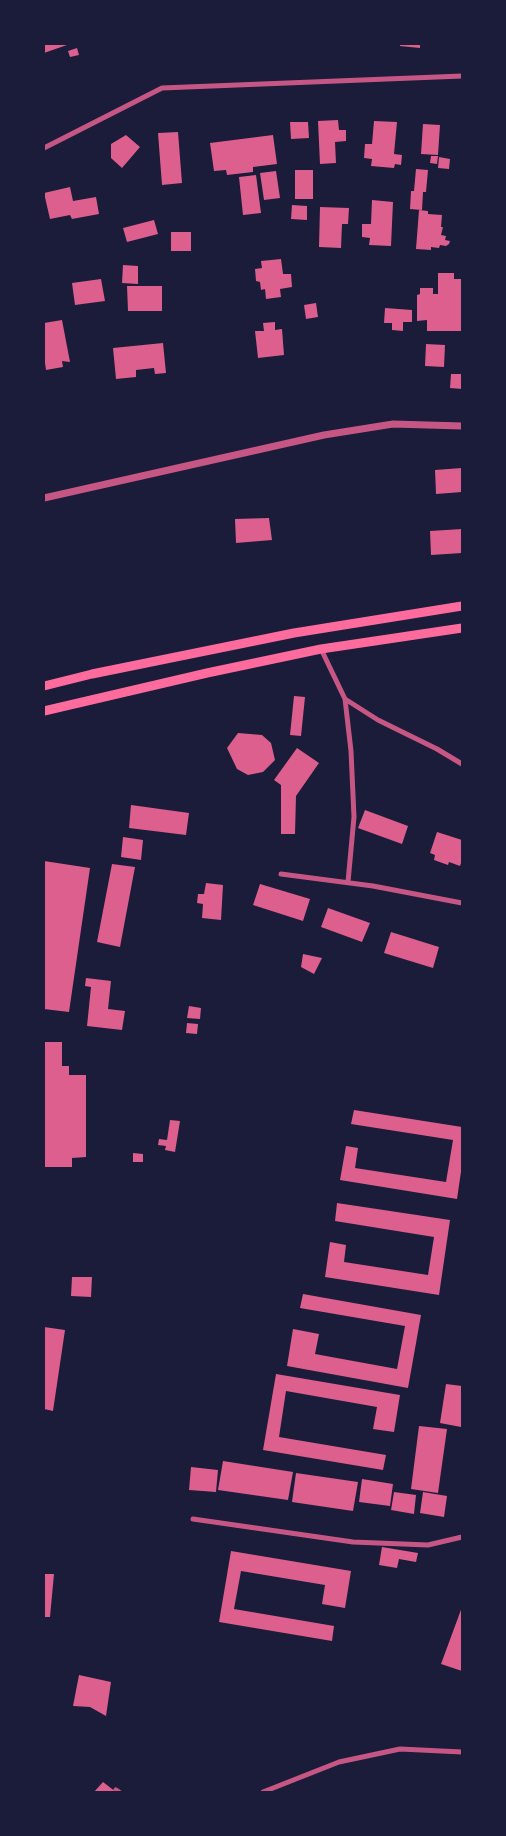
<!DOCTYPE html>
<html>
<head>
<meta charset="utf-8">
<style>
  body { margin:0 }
  #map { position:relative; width:506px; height:1836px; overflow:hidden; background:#1b1b3a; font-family:Arial,sans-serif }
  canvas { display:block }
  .frame { position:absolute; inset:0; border:45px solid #1b1b3a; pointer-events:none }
</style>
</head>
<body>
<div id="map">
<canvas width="506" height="1836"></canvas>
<div class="frame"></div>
</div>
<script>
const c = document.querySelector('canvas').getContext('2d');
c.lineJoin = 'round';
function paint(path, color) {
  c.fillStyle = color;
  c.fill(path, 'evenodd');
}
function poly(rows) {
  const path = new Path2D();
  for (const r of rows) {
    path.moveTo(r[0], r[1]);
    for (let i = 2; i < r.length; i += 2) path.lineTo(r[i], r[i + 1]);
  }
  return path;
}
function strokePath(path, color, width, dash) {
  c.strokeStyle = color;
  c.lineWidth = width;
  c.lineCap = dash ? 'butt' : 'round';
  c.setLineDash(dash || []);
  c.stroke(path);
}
const building = poly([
  [44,44,66,44,67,45,44,53],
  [400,44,420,44,420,48,400,46],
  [77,48,79,55,70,57,68,51],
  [338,120,339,130,346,130,346,141,335,142,336,163,320,164,318,121],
  [374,121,397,122,394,154,402,155,401,165,395,164,394,168,371,166,372,159,364,158,365,144,372,144],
  [290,122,308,122,309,138,291,139],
  [423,124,440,125,438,155,421,154],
  [178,132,182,183,162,185,158,133],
  [126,135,140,147,122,168,111,158,111,144],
  [273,135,277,164,253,167,253,172,227,175,226,170,214,171,210,143],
  [431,156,438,156,437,164,430,163],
  [439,157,450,159,449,169,438,168],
  [416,169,428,170,426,192,423,192,422,210,410,209,411,191,414,191],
  [295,170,313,170,313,199,295,199],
  [276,171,280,198,264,200,260,173],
  [256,175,261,213,243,215,239,177],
  [70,187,73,201,96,197,99,214,72,219,70,215,50,219,44,193],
  [372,200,393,202,391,246,369,245,370,238,362,237,362,224,371,224],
  [292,205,307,206,307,220,291,219],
  [320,207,349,208,348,224,342,224,341,248,319,247],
  [419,210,428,211,428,214,442,215,441,227,443,227,441,235,446,236,445,240,450,241,449,244,446,246,440,245,439,248,431,247,431,250,416,249],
  [154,220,158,234,127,242,123,228],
  [171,232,191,232,191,251,171,251],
  [281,259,283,274,291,274,292,287,280,289,281,297,266,299,265,289,261,290,260,282,256,281,255,269,262,268,261,261],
  [123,265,138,266,138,284,122,283],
  [438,273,454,273,454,279,462,279,462,331,427,331,427,320,417,321,417,295,420,294,420,288,433,288,433,294,438,294],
  [101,279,105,301,75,305,72,283],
  [127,286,162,286,162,311,128,311],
  [316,303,318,317,306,319,304,305],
  [385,308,412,310,412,322,403,322,403,331,392,330,392,323,384,323],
  [62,320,70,362,62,361,63,367,46,370,45,363,44,363,44,323],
  [275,322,275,330,282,329,284,355,258,358,255,331,264,331,263,323],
  [163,343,166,373,155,374,154,368,136,370,136,377,116,379,113,348],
  [426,344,445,345,444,367,425,366],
  [451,374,462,374,462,389,450,388],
  [462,468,462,492,436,494,435,470],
  [269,518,272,540,236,543,235,519],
  [462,529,462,553,431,555,430,531],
  [294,696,305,697,301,736,290,735],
  [238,733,262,735,271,743,275,760,263,772,248,775,237,769,227,748],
  [297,748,319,763,296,796,295,834,281,834,281,785,274,780],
  [131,805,189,813,186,835,129,828],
  [365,810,408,826,402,844,358,828],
  [437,832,462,840,462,860,460,866,449,862,448,865,434,860,435,855,430,853],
  [123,837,143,840,141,860,121,857],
  [44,861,90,868,69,1012,44,1009],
  [112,864,135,867,120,947,97,942],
  [206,883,223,885,221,920,202,918,203,904,197,903,198,894,204,894],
  [260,884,310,899,303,921,253,905],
  [328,908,370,923,362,942,321,927],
  [391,932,439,947,433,968,384,953],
  [303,954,322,958,314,974,301,967],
  [86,978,111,981,108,1009,125,1011,122,1030,87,1026,91,987,85,986],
  [189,1006,201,1008,200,1019,187,1018],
  [187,1023,198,1024,197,1034,186,1033],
  [45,1042,62,1042,62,1066,69,1066,69,1075,86,1075,86,1157,72,1158,72,1167,44,1167,44,1053,45,1053],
  [354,1110,462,1127,462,1165,457,1199,340,1180,346,1146,358,1148,355,1168,446,1182,453,1140,351,1124],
  [170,1120,180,1121,175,1152,165,1150,166,1146,158,1145,159,1139,167,1140],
  [133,1153,143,1154,143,1162,133,1162],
  [337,1203,450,1220,439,1295,325,1277,330,1242,346,1245,344,1262,428,1275,434,1237,335,1221],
  [72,1277,92,1277,91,1297,71,1296],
  [303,1294,421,1315,408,1388,287,1366,293,1329,319,1334,315,1354,397,1369,405,1326,300,1308],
  [44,1327,65,1330,53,1411,44,1409],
  [276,1374,400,1395,394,1432,373,1429,377,1407,286,1391,279,1437,386,1455,383,1470,263,1450],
  [446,1384,462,1386,461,1427,440,1423],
  [419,1426,447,1429,438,1493,411,1489],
  [223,1461,293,1472,288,1500,218,1490],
  [191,1467,218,1470,216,1492,189,1490],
  [296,1473,358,1482,353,1511,292,1502],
  [362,1479,393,1484,390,1506,359,1502],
  [394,1492,416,1495,414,1514,391,1510],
  [423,1492,447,1496,444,1517,420,1513],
  [382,1547,418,1553,416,1562,399,1559,397,1568,379,1565],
  [231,1551,351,1571,345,1608,322,1604,325,1585,241,1571,234,1609,334,1626,332,1641,219,1622],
  [44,1574,54,1574,50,1617,44,1617],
  [462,1607,462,1671,441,1664],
  [79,1675,111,1682,106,1716,90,1707,73,1706],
  [103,1782,116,1792,94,1792]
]);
const minor = poly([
  [44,148,162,88,462,76],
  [321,649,345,699,378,720,437,749,462,764],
  [345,699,351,751,354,817,348,882],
  [281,874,373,886,462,903],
  [193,1519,353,1542,428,1545,462,1537],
  [116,1790,119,1792],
  [263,1792,339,1762,400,1749,462,1752]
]);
const tertiary = poly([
  [44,498,324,435,393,424,462,426]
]);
const primary = poly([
  [44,686,92,674,294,633,462,606],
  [44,711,207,673,321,649,462,628]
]);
paint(building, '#dd5f8e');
strokePath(minor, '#c65784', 5);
strokePath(tertiary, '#c65784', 7);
strokePath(primary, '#ff6b9d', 9);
</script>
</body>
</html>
